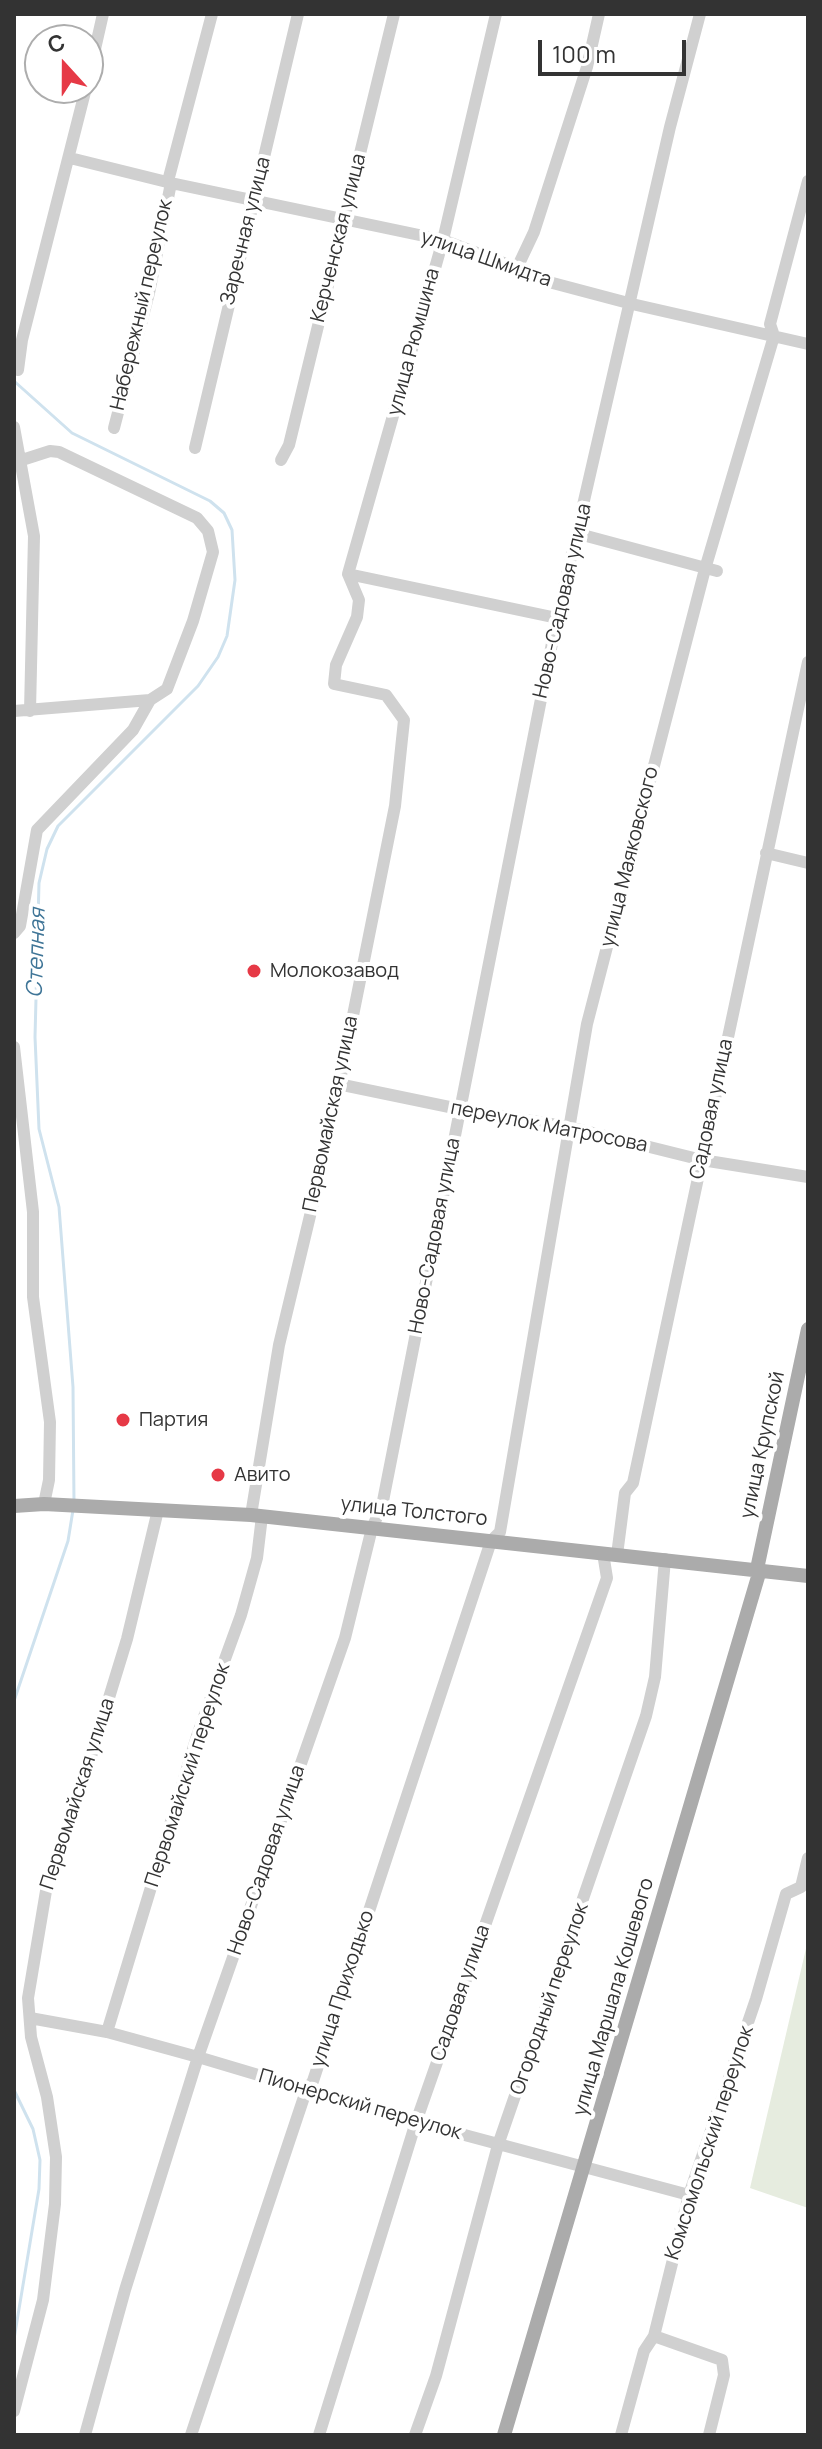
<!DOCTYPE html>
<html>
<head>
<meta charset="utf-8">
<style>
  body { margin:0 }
  #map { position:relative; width:822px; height:2449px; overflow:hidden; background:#fff; font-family:Manrope,sans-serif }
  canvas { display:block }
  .frame { position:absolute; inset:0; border:16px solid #333; pointer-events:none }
  .north { position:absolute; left:24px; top:24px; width:80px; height:80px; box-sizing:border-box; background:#fff; border:2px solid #adadad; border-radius:50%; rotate:339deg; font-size:22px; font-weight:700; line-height:32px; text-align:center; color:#333 }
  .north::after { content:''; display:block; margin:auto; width:28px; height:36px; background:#e63946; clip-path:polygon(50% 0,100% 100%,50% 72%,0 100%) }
  .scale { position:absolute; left:538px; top:40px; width:148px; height:36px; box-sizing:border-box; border:4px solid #333; border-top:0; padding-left:10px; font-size:24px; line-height:28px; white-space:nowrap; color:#333; -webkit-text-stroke:6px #fff; paint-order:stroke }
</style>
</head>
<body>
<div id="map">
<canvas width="822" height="2449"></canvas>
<div class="frame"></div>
<div class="north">С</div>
<div class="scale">100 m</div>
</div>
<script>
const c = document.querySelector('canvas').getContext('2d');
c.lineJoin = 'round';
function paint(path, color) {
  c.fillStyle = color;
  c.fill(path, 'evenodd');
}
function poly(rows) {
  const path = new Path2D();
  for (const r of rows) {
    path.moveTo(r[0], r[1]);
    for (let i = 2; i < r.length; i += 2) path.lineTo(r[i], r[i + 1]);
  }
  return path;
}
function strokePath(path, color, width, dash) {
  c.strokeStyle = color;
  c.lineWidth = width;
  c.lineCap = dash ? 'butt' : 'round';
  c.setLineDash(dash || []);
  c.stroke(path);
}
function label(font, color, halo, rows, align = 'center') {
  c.font = font + ' Manrope,sans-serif';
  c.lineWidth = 8;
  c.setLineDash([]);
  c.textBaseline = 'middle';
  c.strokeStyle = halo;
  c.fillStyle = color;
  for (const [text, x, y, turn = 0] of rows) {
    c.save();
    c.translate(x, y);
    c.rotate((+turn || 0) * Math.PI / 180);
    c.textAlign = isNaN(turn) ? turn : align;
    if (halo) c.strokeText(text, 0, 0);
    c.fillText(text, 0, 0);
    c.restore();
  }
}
const green = poly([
  [808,1940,808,2208,750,2188]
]);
const stream = poly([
  [14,381,72,433,210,501,224,513,232,530,235,580,227,636,218,657,198,686,58,826,47,849,39,883,35,1037,39,1129,59,1207,73,1387,74,1503],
  [14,1701,68,1541,73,1510],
  [14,2090,33,2129,40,2160,39,2189,14,2339]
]);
const minor = poly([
  [88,80,103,14],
  [70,158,171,183,443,240,517,268,530,277,632,304,808,344],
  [168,181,212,14],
  [517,268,534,232,587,67,599,14],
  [18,370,22,340,86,88],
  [14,427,34,536,30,711],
  [114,428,149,293,171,183],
  [195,448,298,14],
  [281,460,289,445,394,14],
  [579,534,717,571],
  [348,574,443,240,496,14],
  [348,574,557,618],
  [14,711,150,700,167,689,193,621,213,552,208,531,197,518,59,452,50,451,22,460],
  [766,853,808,863],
  [14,933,20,926,37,830,133,730,150,700],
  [14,1047,33,1212,33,1297,50,1422,49,1480,44,1504],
  [338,1084,459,1109,569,1127,702,1160,808,1177],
  [251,1515,279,1345,327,1145,395,806,404,720,386,695,334,684,336,665,357,617,359,600,348,574],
  [617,1555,625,1493,633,1483,808,662],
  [30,2018,107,2032,198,2057,416,2122,689,2195],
  [107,2032,197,1736,241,1615,257,1558,262,1516],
  [654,2336,722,2360,724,2375,709,2435],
  [14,2411,43,2300,55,2204,56,2157,47,2097,31,2037,28,1998,48,1879,77,1802,127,1639,158,1510],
  [85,2435,125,2290,198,2057,345,1638,372,1528,382,1506,557,618,670,127,700,14],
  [191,2435,306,2091,313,2081,491,1541,500,1532,587,1024,705,569,774,336,770,324,808,181],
  [319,2435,416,2122,607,1578,603,1553],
  [415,2435,436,2376,498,2145,646,1716,655,1677,665,1559],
  [621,2435,644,2351,654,2336,689,2195,756,1999,786,1894,801,1887,808,1858]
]);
const major = poly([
  [14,1506,44,1504,251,1515,808,1576],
  [757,1569,808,1329],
  [504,2435,760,1570]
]);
const markers = [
  [254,971,8,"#e63946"],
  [123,1420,8,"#e63946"],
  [218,1475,8,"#e63946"]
];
const streetNames = [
  ["Заречная улица",246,231,-76],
  ["Керченская улица",339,238,-76],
  ["улица Шмидта",486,259,19],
  ["Набережный переулок",142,305,-77],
  ["улица Рюмшина",414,342,-75],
  ["Ново-Садовая улица",563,601,-77],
  ["улица Маяковского",630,857,-76],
  ["Садовая улица",712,1109,-78],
  ["Первомайская улица",331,1114,-78],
  ["переулок Матросова",549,1127,11],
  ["Ново-Садовая улица",435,1236,-79],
  ["улица Крупской",763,1445,-78],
  ["улица Толстого",414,1512,6],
  ["Первомайский переулок",188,1775,-72],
  ["Первомайская улица",78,1794,-72],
  ["Ново-Садовая улица",267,1860,-71],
  ["улица Приходько",343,1989,-72],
  ["Садовая улица",461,1993,-71],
  ["улица Маршала Кошевого",614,1997,-74],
  ["Огородный переулок",550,1999,-71],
  ["Пионерский переулок",360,2105,16],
  ["Комсомольский переулок",710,2143,-72]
];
const poiNames = [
  ["Молокозавод",270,971],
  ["Партия",139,1420],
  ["Авито",234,1475]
];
const waterNames = [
  ["Степная",37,953,-88]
];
paint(green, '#e6ecdf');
strokePath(stream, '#cfe2ee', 3);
strokePath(minor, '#d0d0d0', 12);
strokePath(major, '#ababab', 14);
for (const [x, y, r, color] of markers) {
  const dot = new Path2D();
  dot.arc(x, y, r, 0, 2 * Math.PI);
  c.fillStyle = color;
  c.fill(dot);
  strokePath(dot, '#fff', 3);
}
label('20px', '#333', '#fff', streetNames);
label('20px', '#333', '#fff', poiNames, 'left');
label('italic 22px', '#3f7597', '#fff', waterNames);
</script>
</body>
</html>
